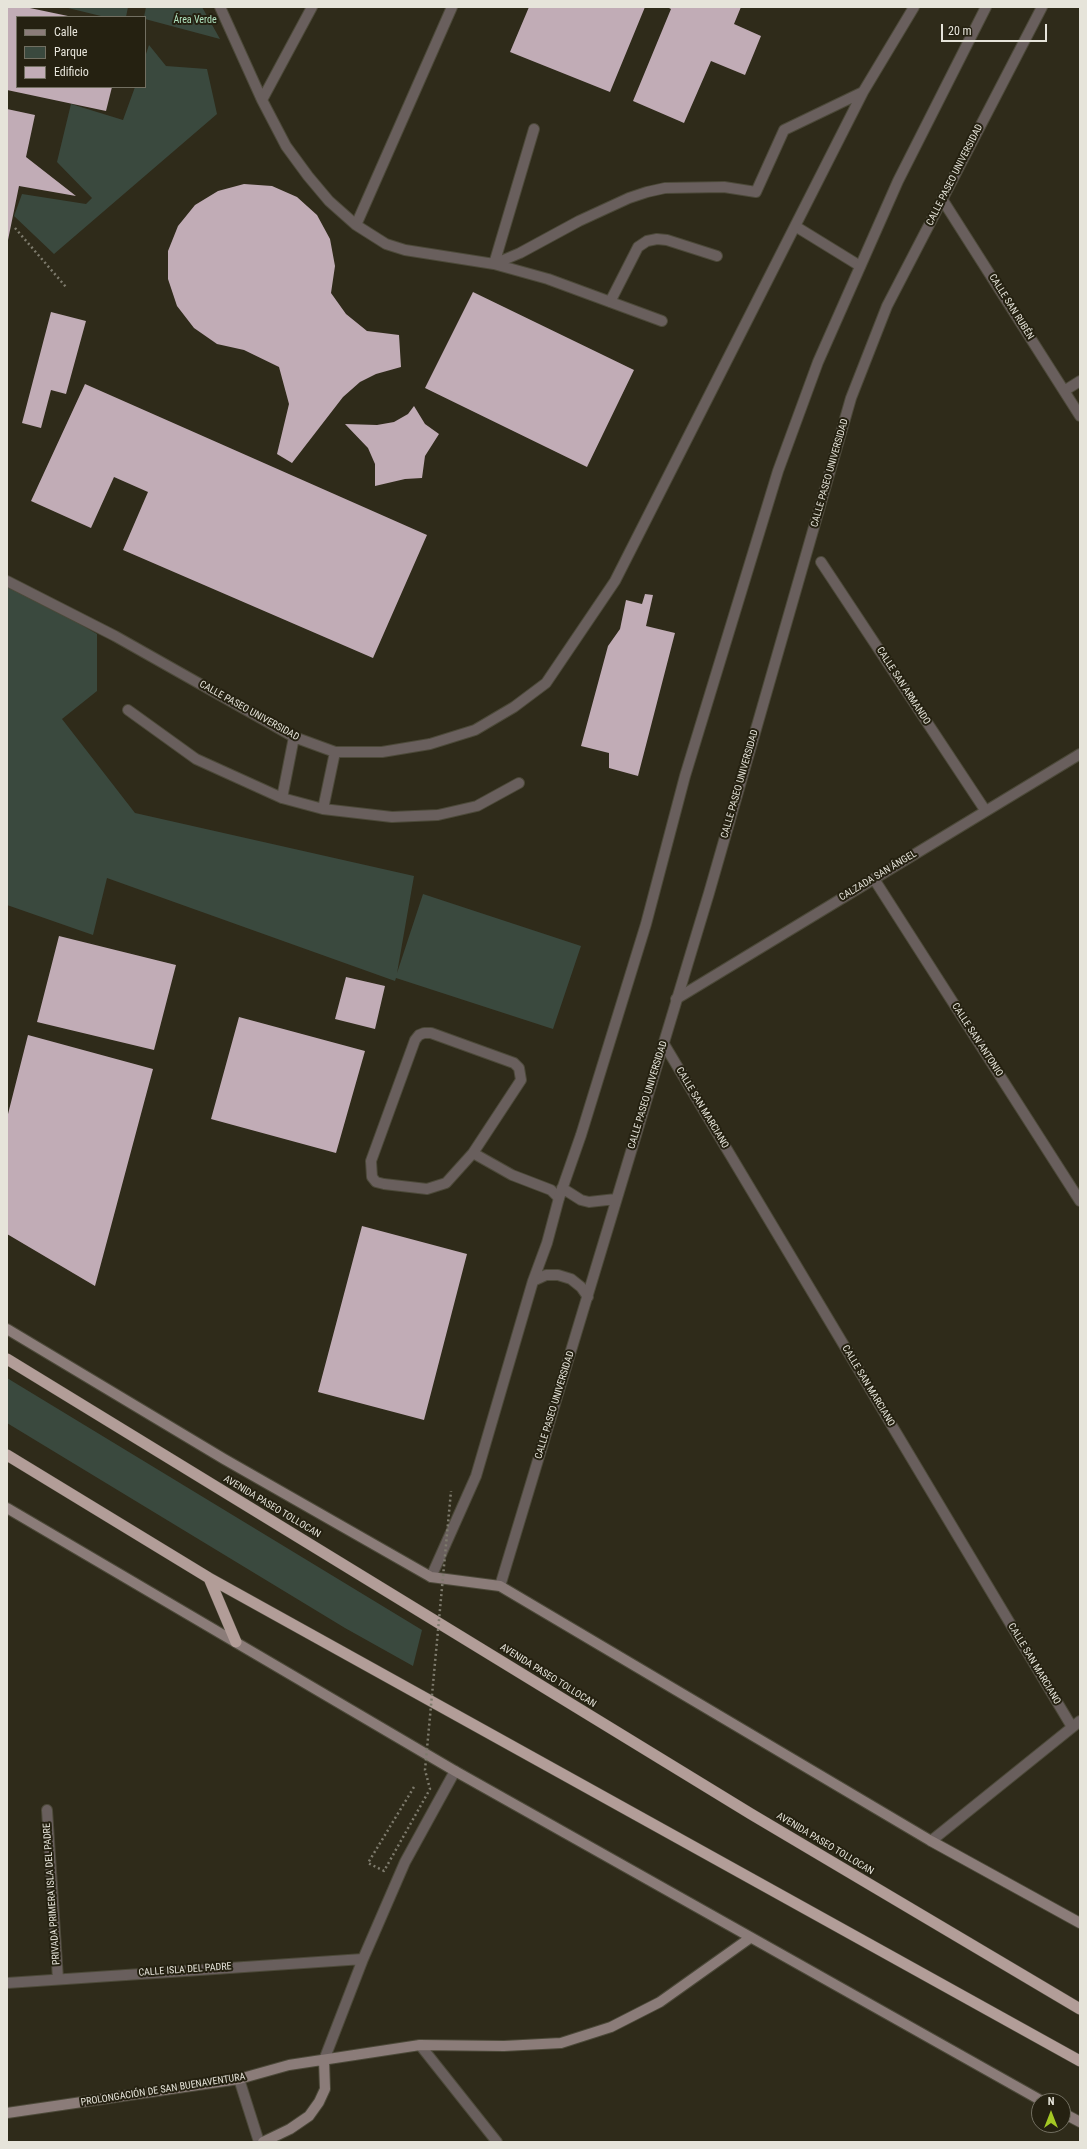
<!DOCTYPE html>
<html>
<head>
<meta charset="utf-8">
<style>
  body { margin:0 }
  #map { position:relative; width:1087px; height:2149px; overflow:hidden; background:#2f2b1a; font-family:"Roboto Condensed",sans-serif }
  canvas { display:block }
  .frame { position:absolute; inset:0; border:8px solid #e6e4da; pointer-events:none }
  .legend { position:absolute; left:16px; top:16px; width:130px; height:72px; box-sizing:border-box; background:#252111; border:1px solid #726f61; margin:0; padding:5px 7px; list-style:none; font-size:12px; color:#e6e4da }
  .legend li { display:flex; align-items:center; gap:8px; height:20px }
  .legend b { width:20px; border:1px solid #726f61 }
  .north { position:absolute; left:1031px; top:2093px; width:40px; height:40px; box-sizing:border-box; background:#252111; border:1px solid #726f61; border-radius:50%; rotate:0deg; font-size:11px; font-weight:700; line-height:16px; text-align:center; color:#e6e4da }
  .north::after { content:''; display:block; margin:auto; width:14px; height:18px; background:#a4c824; clip-path:polygon(50% 0,100% 100%,50% 72%,0 100%) }
  .scale { position:absolute; left:941px; top:24px; width:106px; height:18px; box-sizing:border-box; border:2px solid #e6e4da; border-top:0; padding-left:5px; font-size:12px; line-height:14px; white-space:nowrap; color:#e6e4da; -webkit-text-stroke:3px #252111; paint-order:stroke }
</style>
</head>
<body>
<div id="map">
<canvas width="1087" height="2149"></canvas>
<div class="frame"></div>
<ul class="legend">
<li><b style="height:5px;background:#8b7c79"></b>Calle</li>
<li><b style="height:11px;background:#3a493e"></b>Parque</li>
<li><b style="height:11px;background:#c1acb6"></b>Edificio</li>
</ul>
<div class="north">N</div>
<div class="scale">20 m</div>
</div>
<script>
const c = document.querySelector('canvas').getContext('2d');
c.lineJoin = 'round';
function paint(path, color) {
  c.fillStyle = color;
  c.fill(path, 'evenodd');
}
function poly(rows) {
  const path = new Path2D();
  for (const r of rows) {
    path.moveTo(r[0], r[1]);
    for (let i = 2; i < r.length; i += 2) path.lineTo(r[i], r[i + 1]);
  }
  return path;
}
function strokePath(path, color, width, dash) {
  c.strokeStyle = color;
  c.lineWidth = width;
  c.lineCap = dash ? 'butt' : 'round';
  c.setLineDash(dash || []);
  c.stroke(path);
}
function label(font, color, halo, rows, align = 'center') {
  c.font = font + ' "Roboto Condensed",sans-serif';
  c.lineWidth = 4;
  c.setLineDash([]);
  c.textBaseline = 'middle';
  c.strokeStyle = halo;
  c.fillStyle = color;
  for (const [text, x, y, turn = 0] of rows) {
    c.save();
    c.translate(x, y);
    c.rotate((+turn || 0) * Math.PI / 180);
    c.textAlign = isNaN(turn) ? turn : align;
    if (halo) c.strokeText(text, 0, 0);
    c.fillText(text, 0, 0);
    c.restore();
  }
}
const green = poly([
  [64,7,128,7,126,17,105,17],
  [146,7,202,7,220,39,145,19,144,17],
  [149,45,166,66,207,69,217,114,54,254,14,216,22,194,86,204,92,198,57,162,71,104,123,120,135,87,145,87,145,57],
  [7,582,97,634,97,691,62,719,135,813,414,876,397,973,423,894,581,946,553,1029,396,978,395,981,107,878,93,935,7,905],
  [7,1378,422,1630,413,1666,345,1628,7,1423]
]);
const building = poly([
  [7,7,25,7,68,16,17,17,17,87,112,87,106,111,7,90],
  [529,7,645,7,610,92,510,52],
  [667,7,741,7,734,24,761,36,745,75,711,61,684,123,633,101,671,9],
  [7,109,35,115,26,157,76,196,19,186,8,240],
  [244,184,272,186,297,197,317,215,330,239,335,266,331,293,346,314,367,331,399,335,401,367,376,374,360,382,343,397,292,463,277,454,289,404,279,367,244,350,217,344,194,328,177,306,168,279,168,251,178,226,195,205,218,191],
  [473,292,634,370,587,467,425,388],
  [51,312,86,321,66,394,51,390,41,428,22,423],
  [85,384,427,535,373,658,123,550,148,492,114,477,91,528,31,501],
  [414,406,425,424,439,434,425,456,422,478,405,479,375,486,375,464,368,448,345,424,377,425,394,422,408,414],
  [645,594,653,595,646,626,675,633,638,776,609,768,609,753,581,746,608,646,620,629,626,600,642,604],
  [59,936,176,965,154,1050,37,1022],
  [346,977,385,986,375,1029,335,1019],
  [239,1017,365,1051,336,1153,211,1119],
  [28,1035,153,1069,95,1286,7,1234,7,1118],
  [362,1226,467,1254,424,1420,318,1392]
]);
const path = poly([
  [15,228,66,287]
]);
const service = poly([
  [220,7,262,100,286,146,308,176,329,201,356,225,386,244,405,250,475,261,494,264,520,253,579,221,629,198,647,192,665,188,724,187,756,192,784,130,863,92],
  [262,100,312,7],
  [534,129,494,264,548,279,662,321],
  [356,225,452,7],
  [795,226,860,266],
  [610,302,638,247,647,241,657,239,667,240,717,256],
  [7,581,115,636,294,737,335,752,382,752,430,744,475,730,514,707,546,683,615,581,863,92,914,7],
  [128,710,196,759,282,798,323,809,392,817,438,815,477,806,519,783],
  [282,798,294,737],
  [323,809,335,752],
  [473,1153,446,1183,427,1189,384,1184,376,1182,372,1177,371,1161,415,1040,419,1035,424,1033,431,1033,514,1063,519,1068,521,1080,473,1153,512,1175,551,1190,559,1198]
]);
const minor = poly([
  [942,199,1080,416],
  [1064,391,1080,381],
  [821,562,985,810],
  [874,879,1080,1201],
  [676,999,1080,754],
  [664,1044,1072,1727],
  [47,1810,58,1979],
  [931,1841,1080,1721],
  [7,1983,363,1959],
  [420,2045,497,2142],
  [324,2060,363,1959,405,1862,455,1771],
  [239,2079,259,2142]
]);
const tertiary = poly([
  [562,1188,581,1200,589,1202,616,1199],
  [533,1281,546,1275,558,1275,571,1279,581,1287,588,1297],
  [431,1577,476,1476,533,1281,547,1243,559,1198,581,1135,646,924,685,776,778,471,818,362,898,181,986,7],
  [500,1586,709,893,851,398,887,306,1042,7]
]);
const secondary = poly([
  [7,1329,224,1459,431,1577,500,1586,931,1841,1080,1923],
  [7,1508,455,1771,1042,2101],
  [7,2113,239,2079,289,2065,420,2045,504,2046,561,2043,611,2027,660,2002,750,1938],
  [1063,2113,1080,2122],
  [263,2142,290,2129,309,2116,319,2102,325,2089,324,2060]
]);
const trunk = poly([
  [7,1359,751,1814,1080,2009],
  [7,1455,209,1578,1080,2061],
  [209,1578,236,1642]
]);
const pathBridge = poly([
  [414,1787,368,1863,384,1871,430,1789,425,1770,451,1491]
]);
const parkNames = [
  ["Área Verde",195,20]
];
const streetNames = [
  ["CALLE PASEO UNIVERSIDAD",955,175,-63],
  ["CALLE SAN RUBÉN",1011,307,58],
  ["CALLE PASEO UNIVERSIDAD",830,473,-74],
  ["CALLE SAN ARMANDO",903,686,57],
  ["CALLE PASEO UNIVERSIDAD",249,711,29],
  ["CALLE PASEO UNIVERSIDAD",740,784,-74],
  ["CALZADA SAN ÁNGEL",878,876,-31],
  ["CALLE SAN ANTONIO",977,1040,57],
  ["CALLE PASEO UNIVERSIDAD",648,1095,-73],
  ["CALLE SAN MARCIANO",702,1108,59],
  ["CALLE SAN MARCIANO",868,1386,59],
  ["CALLE PASEO UNIVERSIDAD",555,1405,-73],
  ["AVENIDA PASEO TOLLOCAN",272,1507,31],
  ["CALLE SAN MARCIANO",1034,1664,59],
  ["AVENIDA PASEO TOLLOCAN",548,1676,32],
  ["AVENIDA PASEO TOLLOCAN",825,1844,31],
  ["PRIVADA PRIMERA ISLA DEL PADRE",52,1894,-94],
  ["CALLE ISLA DEL PADRE",185,1970,-4],
  ["PROLONGACIÓN DE SAN BUENAVENTURA",163,2090,-9]
];
paint(green, '#3a493e');
paint(building, '#c1acb6');
strokePath(service, '#4c4939', 12);
strokePath(minor, '#4c4939', 12);
strokePath(tertiary, '#4c4939', 12);
strokePath(secondary, '#4c4939', 12);
strokePath(trunk, '#4c4939', 12);
strokePath(path, '#7e7b6d', 2.5, [2, 3]);
strokePath(service, '#695f5d', 10);
strokePath(minor, '#695f5d', 10);
strokePath(tertiary, '#695f5d', 10);
strokePath(secondary, '#8b7c79', 10);
strokePath(trunk, '#b29d98', 11);
strokePath(pathBridge, '#7e7b6d', 2.5, [2, 3]);
label('10px', '#afe2be', '#252111', parkNames);
label('10px', '#e6e4da', '#252111', streetNames);
</script>
</body>
</html>
